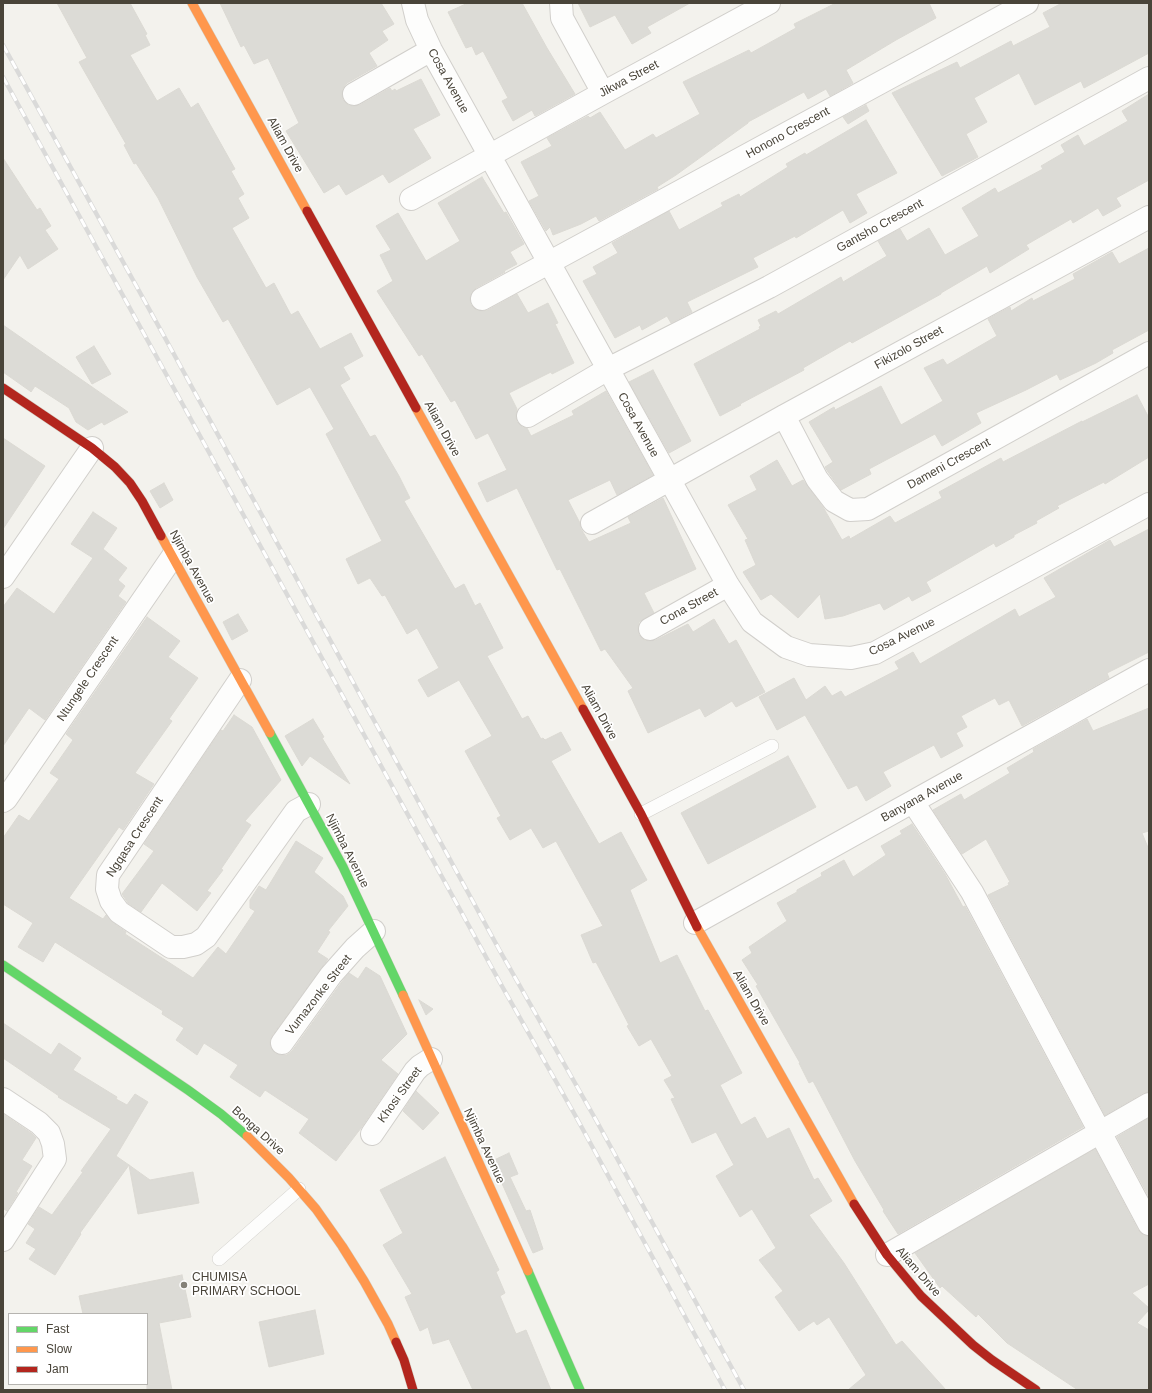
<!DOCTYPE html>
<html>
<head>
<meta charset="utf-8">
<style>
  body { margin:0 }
  #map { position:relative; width:1152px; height:1393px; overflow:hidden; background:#f3f2ed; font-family:Helvetica,sans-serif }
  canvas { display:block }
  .frame { position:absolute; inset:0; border:4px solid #494439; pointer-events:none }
  .legend { position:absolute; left:8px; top:1313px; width:140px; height:72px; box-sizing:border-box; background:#fff; border:1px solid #b6b4b0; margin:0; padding:5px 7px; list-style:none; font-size:12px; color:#494439 }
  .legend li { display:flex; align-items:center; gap:8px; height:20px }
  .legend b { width:20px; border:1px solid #b6b4b0 }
</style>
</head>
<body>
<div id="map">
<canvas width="1152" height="1393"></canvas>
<div class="frame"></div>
<ul class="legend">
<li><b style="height:5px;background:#63d668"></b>Fast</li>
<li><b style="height:5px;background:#ff974d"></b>Slow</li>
<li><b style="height:5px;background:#b3261e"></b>Jam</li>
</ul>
</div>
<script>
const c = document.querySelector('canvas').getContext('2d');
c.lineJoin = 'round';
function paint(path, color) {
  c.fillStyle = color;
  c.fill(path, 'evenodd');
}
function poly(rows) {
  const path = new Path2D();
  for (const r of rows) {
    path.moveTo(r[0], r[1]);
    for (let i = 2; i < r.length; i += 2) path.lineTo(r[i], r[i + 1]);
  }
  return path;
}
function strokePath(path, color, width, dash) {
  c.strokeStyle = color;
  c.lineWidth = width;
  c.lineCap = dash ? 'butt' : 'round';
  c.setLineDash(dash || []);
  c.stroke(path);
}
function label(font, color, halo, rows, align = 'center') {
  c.font = font + ' Helvetica,sans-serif';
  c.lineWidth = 3.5;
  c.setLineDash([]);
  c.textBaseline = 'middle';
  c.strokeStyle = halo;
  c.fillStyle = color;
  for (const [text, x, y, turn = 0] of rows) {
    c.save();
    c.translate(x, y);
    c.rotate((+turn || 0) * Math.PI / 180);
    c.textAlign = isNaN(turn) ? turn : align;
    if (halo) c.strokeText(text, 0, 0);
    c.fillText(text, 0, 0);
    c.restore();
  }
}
const building = poly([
  [57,3,130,3,147,34,145,35,150,45,130,55,157,101,179,88,191,108,198,103,235,169,231,171,244,194,238,198,249,218,232,228,266,288,274,283,291,315,298,311,320,349,351,333,363,356,343,367,350,379,340,385,370,437,375,435,399,476,410,498,404,501,455,589,464,584,475,606,480,603,503,648,487,656,522,719,528,716,541,739,543,738,545,740,561,732,571,750,551,761,599,844,621,832,647,880,630,890,660,963,677,955,705,1011,708,1010,742,1073,720,1085,741,1125,755,1117,767,1139,789,1128,814,1180,818,1178,832,1201,809,1215,844,1263,896,1345,902,1341,946,1390,848,1390,866,1375,829,1317,817,1325,814,1321,799,1331,775,1297,783,1291,759,1260,776,1248,752,1209,740,1217,716,1176,734,1165,716,1132,692,1143,671,1099,675,1098,664,1080,672,1076,651,1039,639,1046,627,1026,629,1025,596,962,593,963,581,935,603,926,556,841,543,848,531,828,510,840,497,818,501,816,465,751,492,736,459,680,428,697,418,680,439,668,417,628,407,634,385,595,382,596,370,578,358,584,346,559,382,541,326,434,334,429,310,387,277,405,228,319,223,322,197,277,158,198,136,163,134,164,124,145,126,144,79,62,87,58,57,3],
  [220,3,381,3,394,24,382,31,388,40,369,53,377,66,347,83,343,88,342,94,343,100,348,105,354,106,360,105,390,88,392,91,395,89,396,91,421,79,440,115,413,129,431,158,389,183,383,174,346,195,339,184,324,193,286,131,299,123,268,58,254,64,244,45,241,47,220,3],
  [468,3,522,3,547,48,575,94,535,116,532,110,513,121,502,101,508,98,483,51,476,55,472,46,466,48,448,12,468,3],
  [578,3,690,3,647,27,651,33,632,44,615,15,590,27,578,3],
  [836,3,929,3,936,18,896,40,846,70,853,83,830,96,826,89,808,99,804,92,748,122,748,123,676,175,657,187,658,189,599,221,596,216,581,224,553,235,550,227,546,231,529,201,539,196,521,162,552,146,547,138,588,116,590,118,600,112,625,150,653,134,656,138,700,114,683,82,749,50,751,53,796,28,794,24,836,3],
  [1062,3,1149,3,1149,53,1084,88,1081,81,1035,105,1019,73,974,98,987,122,966,134,978,157,942,176,892,93,957,62,960,68,1011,41,1013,46,1050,27,1043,13,1062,3],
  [1149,94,1149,180,1116,198,1121,206,1103,216,1098,208,1073,223,1071,219,1026,245,1029,249,990,273,987,266,941,293,941,294,852,343,850,341,803,368,804,370,740,404,741,405,720,416,694,364,760,329,759,327,761,326,758,320,776,311,778,314,841,277,843,282,887,256,878,241,900,229,907,241,929,228,945,255,979,236,962,208,995,188,998,193,1043,169,1041,166,1065,152,1061,145,1078,135,1084,146,1128,121,1122,111,1149,94],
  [866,105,869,111,848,124,843,117,866,105],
  [866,120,897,173,856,194,867,213,850,223,843,210,796,238,795,236,753,258,758,267,687,302,692,312,671,323,667,316,642,330,640,325,615,338,583,281,597,274,593,267,618,253,612,243,669,211,679,230,723,206,721,203,739,194,740,197,788,167,786,164,805,153,806,155,866,120],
  [3,158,37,210,40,208,51,226,45,230,58,249,28,269,20,255,3,280,3,158],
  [482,177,504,213,506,212,524,244,510,252,517,264,504,271,505,272,476,288,472,292,470,298,471,305,476,310,482,311,488,310,517,294,528,313,548,303,558,323,555,324,574,363,552,374,551,372,509,393,517,409,516,416,517,422,522,427,527,428,531,436,574,415,572,411,606,391,653,475,617,495,610,480,568,500,580,523,581,529,589,542,631,523,628,517,663,498,696,569,644,593,654,613,639,622,638,628,639,635,644,640,650,641,656,640,688,624,693,632,714,619,729,644,736,640,765,692,736,707,732,701,705,717,700,708,648,733,628,691,633,688,605,649,601,651,560,569,557,570,517,488,487,502,478,483,507,470,488,433,476,439,455,400,451,402,422,354,419,356,377,291,393,281,380,255,391,250,376,226,398,213,426,261,460,241,438,203,482,177],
  [1149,248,1149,330,1112,350,1113,353,1096,363,1060,380,1057,374,1026,390,976,413,981,423,942,446,935,434,869,469,871,474,841,490,828,472,825,467,833,462,809,422,834,407,835,410,881,386,901,425,943,401,924,368,943,359,947,365,997,336,988,319,1010,307,1011,311,1032,298,1033,301,1075,279,1073,274,1112,252,1119,264,1149,248],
  [3,325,128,412,104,425,102,422,88,430,76,422,69,408,35,386,31,392,30,391,3,372,3,325],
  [94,346,111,374,92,384,76,357,94,346],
  [653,370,691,441,669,453,629,382,653,370],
  [1137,395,1149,418,1149,457,1105,484,1104,482,1057,506,1059,508,1036,521,1037,523,1014,535,1014,537,996,547,994,543,926,582,931,591,912,601,909,596,884,610,880,603,843,616,825,619,820,594,798,618,771,594,761,600,743,572,756,565,745,540,748,539,728,505,757,490,750,476,777,460,792,486,803,480,823,507,842,540,849,536,850,539,890,516,895,523,942,498,939,492,1001,458,1003,462,1082,421,1082,422,1137,395],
  [3,438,45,466,3,529,3,438],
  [164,483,173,500,160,508,150,491,164,483],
  [93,512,117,528,103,549,127,568,118,580,125,586,118,596,126,602,45,720,29,708,3,746,3,607,17,588,54,614,93,558,71,544,93,512],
  [1149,529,1149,652,1107,673,1109,678,1022,726,1009,700,999,705,995,698,961,716,967,727,956,733,963,746,941,758,934,745,883,772,891,786,866,801,857,785,848,789,805,715,777,730,759,697,794,678,806,700,825,686,832,696,841,691,845,697,899,669,895,662,913,652,920,664,1015,609,1019,617,1056,597,1044,578,1110,540,1114,547,1149,529],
  [238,614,248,631,232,640,223,622,238,614],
  [147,617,180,641,168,657,198,678,169,719,172,721,135,773,154,784,123,830,119,827,69,898,103,919,106,915,112,922,126,932,125,934,193,978,218,947,226,954,255,911,250,908,250,900,259,886,266,890,296,841,323,858,314,872,343,896,348,906,328,931,330,932,317,952,328,959,272,1036,270,1042,271,1048,275,1053,280,1055,287,1055,292,1051,341,983,349,973,358,979,366,967,380,976,407,1034,381,1060,398,1074,361,1128,336,1161,299,1133,309,1119,265,1090,260,1097,230,1077,238,1065,204,1043,197,1055,176,1040,184,1028,162,1014,163,1011,55,942,43,962,18,947,33,923,3,904,3,838,19,815,29,821,59,779,50,773,73,740,66,734,147,617],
  [1149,708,1149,831,1142,833,1149,850,1149,1092,1143,1093,1105,1115,988,895,1009,885,1008,883,1010,882,986,839,962,854,933,810,961,794,964,800,1010,773,1007,768,1034,752,1033,749,1087,719,1093,731,1149,708],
  [234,715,252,727,281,780,245,821,251,825,221,869,223,870,207,891,211,893,197,911,162,883,141,912,128,903,122,894,154,851,144,844,221,730,223,731,234,715],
  [313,719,324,737,322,738,350,784,310,756,302,766,285,736,313,719],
  [788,756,816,807,708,864,681,813,788,756],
  [912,824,945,874,963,907,965,906,1083,1127,898,1234,883,1211,884,1210,855,1161,813,1081,809,1083,799,1063,800,1063,756,986,758,985,742,960,752,953,749,947,787,921,777,903,797,892,797,890,822,876,821,873,844,860,853,877,886,855,881,846,902,834,900,831,912,824],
  [419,1000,433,1009,426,1015,419,1000],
  [3,1023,51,1055,59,1043,81,1058,73,1070,117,1097,116,1099,127,1105,135,1094,148,1102,116,1156,129,1165,80,1233,81,1234,55,1275,29,1259,36,1249,26,1243,35,1229,28,1224,39,1207,52,1215,83,1172,81,1171,111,1129,58,1097,59,1096,3,1058,3,1023],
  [416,1091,439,1113,423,1130,403,1111,416,1091],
  [3,1114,31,1133,36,1138,22,1160,32,1166,16,1192,18,1193,7,1211,4,1209,3,1211,3,1114],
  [1149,1118,1149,1197,1117,1137,1149,1118],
  [1095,1149,1138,1230,1143,1235,1149,1236,1149,1284,1132,1293,1149,1308,1149,1310,1137,1323,1149,1330,1149,1390,1078,1390,1007,1343,978,1314,976,1317,942,1286,940,1288,915,1253,1095,1149],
  [509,1153,518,1174,510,1177,526,1211,530,1210,543,1249,533,1253,492,1161,509,1153],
  [445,1157,499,1270,496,1272,505,1293,500,1296,516,1334,526,1330,551,1390,473,1390,449,1339,433,1344,428,1327,420,1331,405,1297,412,1294,383,1245,403,1233,380,1190,445,1157],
  [129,1165,150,1180,193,1172,199,1203,138,1214,129,1165],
  [182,1275,191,1317,159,1323,172,1390,147,1390,147,1314,83,1314,79,1296,182,1275],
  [315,1310,324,1354,269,1367,259,1322,315,1310]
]);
const lane = poly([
  [641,814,772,746],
  [219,1259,299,1189]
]);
const street = poly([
  [413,3,417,20,431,50,728,585,752,622,786,647,809,655,851,658,875,653,1149,504],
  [561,3,562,18,603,93],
  [354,94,431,50],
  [411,199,603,93,769,3],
  [482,299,1027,3],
  [528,416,608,369,769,287,1149,78],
  [784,416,817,479,834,501,850,510,868,509,1149,353],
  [592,523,784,416,1149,217],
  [3,577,92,448],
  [650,629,728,585],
  [240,680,108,875,107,889,111,901,119,912,171,947,183,947,196,944,206,937,296,811,309,804],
  [3,801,6,799,173,556],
  [913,802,972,892,1149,1224],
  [695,923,1149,670],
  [282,1043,331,975,355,948,374,931],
  [3,1099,39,1123,49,1133,53,1144,55,1159,3,1240],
  [372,1134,415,1071,420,1066,431,1059],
  [887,1255,1149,1104]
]);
const fast = poly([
  [270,733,343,867,403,995],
  [3,965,188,1090,221,1114,247,1136],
  [528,1271,580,1390]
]);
const slow = poly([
  [192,3,307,211],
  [416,408,583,709],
  [161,536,270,733],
  [697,927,854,1204],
  [403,995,528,1271],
  [247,1136,289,1178,316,1209,342,1246,364,1281,388,1324,396,1342]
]);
const jam = poly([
  [307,211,416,408],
  [3,388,92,448,115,467,130,483,142,501,161,536],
  [583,709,641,814,697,927],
  [854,1204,887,1255,921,1296,973,1345,992,1360,1036,1390],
  [396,1342,404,1360,413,1390]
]);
const rail = poly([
  [3,45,164,336,500,951,596,1120,744,1390],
  [3,77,503,988,575,1115,725,1390]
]);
const markers = [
  [184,1285,4,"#848178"]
];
const streetNames = [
  ["Jikwa Street",629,79,-28],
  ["Cosa Avenue",448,81,61],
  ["Honono Crescent",788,133,-29],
  ["Aliam Drive",285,145,61],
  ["Gantsho Crescent",880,226,-29],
  ["Fikizolo Street",909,348,-29],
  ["Cosa Avenue",638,425,61],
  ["Aliam Drive",442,429,61],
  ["Dameni Crescent",949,464,-29],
  ["Njimba Avenue",192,567,61],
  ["Cona Street",689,607,-29],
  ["Cosa Avenue",902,637,-26],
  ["Ntungele Crescent",88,679,-56],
  ["Aliam Drive",599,712,61],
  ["Banyana Avenue",922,797,-29],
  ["Ngqasa Crescent",135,837,-57],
  ["Njimba Avenue",347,851,63],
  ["Vumazonke Street",319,995,-52],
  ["Aliam Drive",751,998,60],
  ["Khosi Street",400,1095,-54],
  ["Bonga Drive",258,1131,42],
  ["Njimba Avenue",484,1146,65],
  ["Aliam Drive",918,1272,49]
];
const poiNames = [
  ["CHUMISA",192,1278],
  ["PRIMARY SCHOOL",192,1292]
];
paint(building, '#dcdbd6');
strokePath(building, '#dbd9d3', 1);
strokePath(lane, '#d1cfcb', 14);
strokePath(street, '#d1cfcb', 24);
strokePath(fast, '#d2cfc4', 10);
strokePath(slow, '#d2cfc4', 10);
strokePath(jam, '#d2cfc4', 10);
strokePath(lane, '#fdfdfc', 13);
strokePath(street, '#fdfdfc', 22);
strokePath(fast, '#63d668', 9);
strokePath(slow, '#ff974d', 9);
strokePath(jam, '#b3261e', 9);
strokePath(rail, '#dadad9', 4.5);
strokePath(rail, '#fff', 3, [9]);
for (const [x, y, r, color] of markers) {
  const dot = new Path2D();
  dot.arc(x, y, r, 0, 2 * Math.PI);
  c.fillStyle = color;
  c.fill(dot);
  strokePath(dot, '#fff', 1.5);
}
label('12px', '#494439', '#fff', streetNames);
label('12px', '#494439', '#fff', poiNames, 'left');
</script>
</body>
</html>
